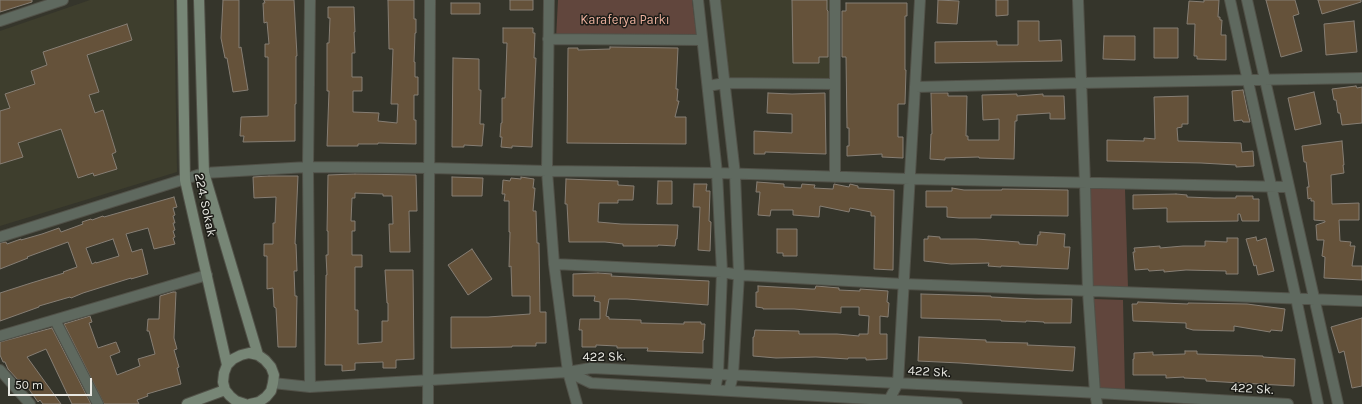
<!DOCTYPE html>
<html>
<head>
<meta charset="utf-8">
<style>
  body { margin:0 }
  #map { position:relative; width:1362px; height:404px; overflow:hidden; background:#35352b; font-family:Karla,sans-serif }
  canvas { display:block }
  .scale { position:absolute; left:8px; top:378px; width:84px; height:18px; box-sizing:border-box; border:2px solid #e7e7e1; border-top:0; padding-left:5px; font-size:12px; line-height:14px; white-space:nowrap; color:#e7e7e1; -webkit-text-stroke:3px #1c1c17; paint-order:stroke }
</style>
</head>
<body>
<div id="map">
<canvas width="1362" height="404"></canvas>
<div class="scale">50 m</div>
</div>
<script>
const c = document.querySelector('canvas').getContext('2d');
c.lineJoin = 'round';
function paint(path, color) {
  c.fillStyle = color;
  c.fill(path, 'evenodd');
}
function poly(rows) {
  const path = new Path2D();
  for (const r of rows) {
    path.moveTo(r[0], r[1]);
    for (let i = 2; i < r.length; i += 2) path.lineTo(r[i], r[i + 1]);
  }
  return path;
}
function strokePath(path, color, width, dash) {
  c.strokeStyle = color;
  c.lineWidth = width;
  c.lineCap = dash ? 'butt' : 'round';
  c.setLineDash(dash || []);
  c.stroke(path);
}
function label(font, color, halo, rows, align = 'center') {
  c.font = font + ' Karla,sans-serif';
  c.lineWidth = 3;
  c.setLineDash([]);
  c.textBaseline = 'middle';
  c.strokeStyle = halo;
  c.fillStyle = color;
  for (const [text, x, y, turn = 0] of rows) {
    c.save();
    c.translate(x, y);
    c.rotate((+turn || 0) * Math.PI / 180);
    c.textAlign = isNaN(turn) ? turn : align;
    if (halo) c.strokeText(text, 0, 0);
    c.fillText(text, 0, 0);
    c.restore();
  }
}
const built = poly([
  [90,0,174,0,177,172,0,226,0,31],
  [715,0,835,0,835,84,725,83]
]);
const green = poly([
  [558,0,692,0,697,40,556,39],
  [1090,189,1125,189,1128,288,1092,287],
  [1093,299,1123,300,1125,391,1099,390]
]);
const building = poly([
  [0,0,32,0,32,2,0,12,0,0],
  [223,0,239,0,239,48,241,47,248,90,233,92,227,58,225,58,221,38,223,0],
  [264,0,294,0,297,56,296,56,296,104,295,104,295,141,243,142,244,136,240,136,241,117,268,116,268,57,265,57,265,44,269,44,267,22,264,23,263,3,265,3,264,0],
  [388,0,414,0,414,19,416,19,416,33,415,33,414,62,415,62,415,77,418,77,418,95,414,95,414,120,416,120,416,144,378,143,378,144,358,144,358,146,327,146,329,91,327,91,327,43,329,43,330,18,328,18,328,7,354,7,355,32,354,32,355,53,352,53,352,77,362,77,362,91,353,91,353,112,379,113,378,121,397,123,398,104,391,104,393,49,389,49,388,0],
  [510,0,533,0,533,10,510,10,510,0],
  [792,0,827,0,827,10,828,11,828,57,819,57,819,63,793,63,792,0],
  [938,0,959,1,957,24,937,23,938,0],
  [996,0,1008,0,1008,15,996,16,996,0],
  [1204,0,1219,0,1218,17,1220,17,1220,20,1222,20,1221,35,1226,35,1226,60,1197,59,1197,56,1194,56,1195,24,1187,24,1189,1,1204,2,1204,0],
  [1266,0,1295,0,1299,14,1293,16,1302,51,1281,57,1266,0],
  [1318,0,1361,0,1361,2,1322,14,1318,0],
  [451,3,480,3,480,14,451,14,451,3],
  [846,3,907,3,907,16,905,16,905,70,906,70,905,104,898,104,898,137,903,137,903,158,882,157,882,154,847,156,847,146,849,146,849,128,847,128,846,57,842,57,842,11,846,11,846,3],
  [1018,21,1039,21,1039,41,1061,40,1062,61,935,63,935,42,997,41,997,45,1018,45,1018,21],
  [1354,21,1357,52,1326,55,1324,24,1354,21],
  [127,24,132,40,87,55,99,92,89,95,95,113,103,110,116,152,112,154,117,169,94,176,93,173,78,178,61,129,18,143,23,157,0,164,0,111,10,108,5,94,35,84,31,71,47,65,43,52,127,24],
  [503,28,533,28,533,33,535,33,534,58,536,58,532,147,512,146,512,148,501,147,502,137,500,137,501,123,502,123,502,98,505,98,507,43,503,43,503,28],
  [1154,28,1178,28,1178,58,1154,58,1154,28],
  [1104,36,1135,36,1135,60,1103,59,1104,36],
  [610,47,678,48,676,89,678,89,677,101,679,101,675,117,686,117,686,144,567,143,568,48,578,48,578,50,610,49,610,47],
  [453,58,479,59,479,90,481,90,480,124,484,124,482,146,464,145,464,147,452,147,453,58],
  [1356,86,1357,88,1362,87,1362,123,1342,125,1340,113,1338,113,1336,100,1334,100,1332,89,1356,86],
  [1243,90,1247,109,1250,122,1243,122,1242,120,1234,121,1232,91,1243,90],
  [1314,92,1321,124,1295,130,1288,98,1314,92],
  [768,93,792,94,825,93,826,154,765,152,765,154,754,154,754,131,792,133,792,114,767,113,768,93],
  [931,93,948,93,948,96,967,96,966,136,968,136,968,140,999,140,999,119,983,120,982,95,1017,94,1017,96,1043,94,1043,96,1064,96,1065,119,1050,119,1050,113,1017,115,1017,121,1015,121,1014,159,979,158,979,157,945,158,945,160,930,159,931,134,932,134,931,93],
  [1188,96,1188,124,1182,124,1182,127,1177,128,1178,141,1241,143,1242,152,1253,151,1254,166,1236,167,1236,165,1201,163,1107,161,1107,140,1144,141,1144,138,1155,139,1154,97,1188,96],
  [1342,141,1344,165,1343,165,1344,173,1331,175,1332,204,1359,203,1359,220,1339,220,1340,241,1351,242,1350,246,1355,246,1352,266,1362,266,1362,280,1324,278,1325,257,1322,256,1324,240,1317,240,1316,225,1325,222,1325,221,1314,220,1314,201,1311,201,1311,198,1308,199,1307,187,1309,187,1306,162,1304,162,1302,146,1342,141],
  [355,174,416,175,417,211,409,211,410,252,390,252,389,224,393,224,392,196,383,196,383,194,355,193,355,198,352,198,351,221,355,221,355,231,352,231,352,255,362,255,362,267,355,267,355,310,358,310,358,344,382,342,382,321,388,321,388,303,387,303,385,270,413,270,414,359,396,360,396,368,383,368,383,362,355,363,355,370,342,371,342,365,325,365,326,275,327,275,326,255,328,255,328,231,327,231,328,175,355,174],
  [269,176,298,176,295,244,296,244,297,271,294,271,295,296,297,296,296,347,278,347,276,308,274,307,273,288,267,289,267,256,264,256,264,244,273,244,273,223,275,223,276,197,254,198,253,177,269,176],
  [452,177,483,178,482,196,452,196,452,177],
  [521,177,534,179,533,188,535,188,533,211,536,211,537,243,539,243,540,312,546,312,546,343,536,343,536,346,512,346,512,347,451,348,451,317,488,317,530,314,530,296,512,296,511,266,509,267,510,232,509,232,509,201,504,201,505,194,502,194,503,180,510,181,511,178,521,179,521,177],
  [566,179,618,181,618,185,634,186,633,200,618,200,618,203,599,203,598,222,621,224,678,225,677,239,676,239,675,246,658,245,658,246,623,246,623,244,605,242,569,242,567,204,565,204,566,179],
  [658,181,672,181,672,204,657,204,658,181],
  [757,182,784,184,784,187,801,188,802,184,815,185,814,188,833,189,834,184,849,187,850,184,858,186,858,188,894,190,893,270,874,269,875,216,871,216,871,212,850,208,849,212,820,206,819,217,793,215,793,210,771,210,770,216,758,215,760,192,756,192,757,182],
  [694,184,707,184,706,191,710,191,709,221,711,222,710,251,698,250,700,207,693,207,694,184],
  [952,188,964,190,1002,190,1002,189,1068,190,1068,216,991,215,991,218,959,218,947,217,947,207,926,207,926,191,952,191,952,188],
  [1176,194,1187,195,1187,197,1214,198,1236,198,1236,196,1253,196,1253,199,1259,199,1259,221,1242,221,1240,214,1238,214,1238,221,1167,222,1167,208,1133,209,1133,195,1176,194],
  [174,197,177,207,173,208,175,215,173,216,175,223,173,223,175,230,173,231,175,237,173,238,175,244,154,249,148,228,126,234,132,252,142,249,148,274,131,279,131,278,83,293,71,298,70,297,39,306,39,307,0,321,0,293,31,283,64,273,63,272,77,267,68,242,27,257,28,258,0,269,0,243,6,242,7,244,21,239,21,240,42,234,59,228,61,232,83,224,82,222,91,219,92,220,103,216,104,217,174,197],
  [113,239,119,256,96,263,96,262,92,264,86,248,113,239],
  [777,229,797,229,797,256,783,256,783,253,777,253,777,229],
  [1040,232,1065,234,1064,247,1070,247,1068,269,1001,266,1001,267,988,266,989,263,951,264,924,261,924,239,928,239,928,236,940,237,940,239,976,239,1019,242,1019,244,1037,245,1038,235,1040,235,1040,232],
  [1256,237,1257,241,1266,238,1274,271,1258,275,1256,265,1254,266,1246,239,1256,237],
  [1227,238,1238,238,1238,274,1226,274,1226,271,1186,270,1164,272,1164,270,1149,271,1148,269,1135,270,1133,252,1135,252,1134,248,1160,246,1160,248,1183,246,1205,246,1205,241,1227,242,1227,238],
  [472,249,492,279,468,295,448,265,472,249],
  [598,273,612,274,611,276,709,281,708,305,627,299,609,299,606,316,609,317,609,319,641,320,641,323,684,324,684,322,701,322,701,324,705,324,704,340,703,340,703,353,647,351,648,348,617,348,617,346,596,345,596,347,582,347,582,330,579,330,580,319,600,319,600,302,594,301,595,296,573,296,573,274,598,273],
  [758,286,812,289,815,289,816,286,839,288,839,290,860,291,860,289,888,291,887,302,889,303,888,317,880,316,880,334,887,334,887,359,866,360,866,358,848,358,848,359,816,357,776,358,753,356,753,337,754,337,755,330,799,331,799,334,837,334,859,336,859,334,868,334,869,316,859,315,859,307,841,307,841,313,794,309,763,309,763,308,756,307,756,292,758,292,758,286],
  [173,292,176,292,174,338,177,349,174,350,179,367,177,368,181,384,147,394,148,396,137,400,139,404,104,404,64,324,90,316,92,322,89,323,98,348,116,342,120,352,110,356,117,375,140,366,138,359,155,354,149,331,147,331,148,319,159,319,160,296,173,292],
  [921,294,991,296,991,297,1035,299,1072,299,1071,323,1044,323,1044,322,1026,321,1026,322,1001,321,1001,320,921,318,921,294],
  [1138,302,1188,304,1188,303,1247,304,1285,309,1282,331,1271,330,1270,332,1234,326,1234,331,1193,330,1186,328,1186,323,1133,321,1132,304,1137,304,1138,302],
  [1362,318,1362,386,1352,388,1344,351,1339,353,1331,327,1362,318],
  [52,328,91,404,72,404,46,349,27,357,61,404,43,404,40,400,38,402,26,385,24,387,19,379,18,380,8,369,5,362,3,362,0,355,0,342,52,328],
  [919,337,986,340,986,342,1028,343,1027,345,1075,347,1073,371,960,363,918,361,919,337],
  [1185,351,1197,351,1197,354,1263,356,1263,357,1295,359,1294,386,1206,381,1206,379,1184,378,1184,377,1166,378,1166,375,1133,375,1133,359,1134,359,1134,353,1153,352,1153,355,1185,354,1185,351]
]);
const street = poly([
  [549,0,547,171,554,264,568,372,577,404],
  [698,0,717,173,722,272,718,374,715,390],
  [715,0,735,174,739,275,733,375,729,391],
  [1078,0,1085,183,1088,292,1095,393,1097,404],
  [1230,0,1296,298,1318,404],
  [1247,0,1338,404],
  [0,21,63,0],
  [548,39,702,40],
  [708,86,725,83,835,84],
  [915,87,1081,83,1362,78],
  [835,177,835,0],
  [0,237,204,173,308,167,430,168,547,171,717,173,910,179,1289,187],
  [554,264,722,272,739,275,904,284,1362,301],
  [55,320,98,404],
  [0,336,207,275],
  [0,370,30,404],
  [568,372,591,383,957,404],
  [273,383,310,387,568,372,591,368,1080,392,1288,404],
  [310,387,308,167,310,0],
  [428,404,430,0],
  [889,404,889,400,898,383,920,0]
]);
const secondary = poly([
  [182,0,185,180,227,365],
  [199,0,204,173,258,355],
  [187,404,225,390],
  [245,404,236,401,230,396,225,390,223,382,224,373,227,365,233,359,241,355,249,353,258,355,265,360,271,367,274,375,273,383,271,391,266,397,259,402,250,404]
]);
const parkNames = [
  ["Karaferya Parkı",625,20]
];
const streetNames = [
  ["224. Sokak",205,205,78],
  ["422 Sk.",604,357,-1],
  ["422 Sk.",929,372,3],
  ["422 Sk.",1252,389,3]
];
paint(built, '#3e3e2d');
paint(green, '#61463d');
paint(building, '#65523a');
strokePath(building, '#867e74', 1);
strokePath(street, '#515148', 12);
strokePath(secondary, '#515148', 12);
strokePath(street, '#5f695f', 10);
strokePath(secondary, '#778676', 10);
label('13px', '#ebb09d', '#1c1c17', parkNames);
label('13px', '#e7e7e1', '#1c1c17', streetNames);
</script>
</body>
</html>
